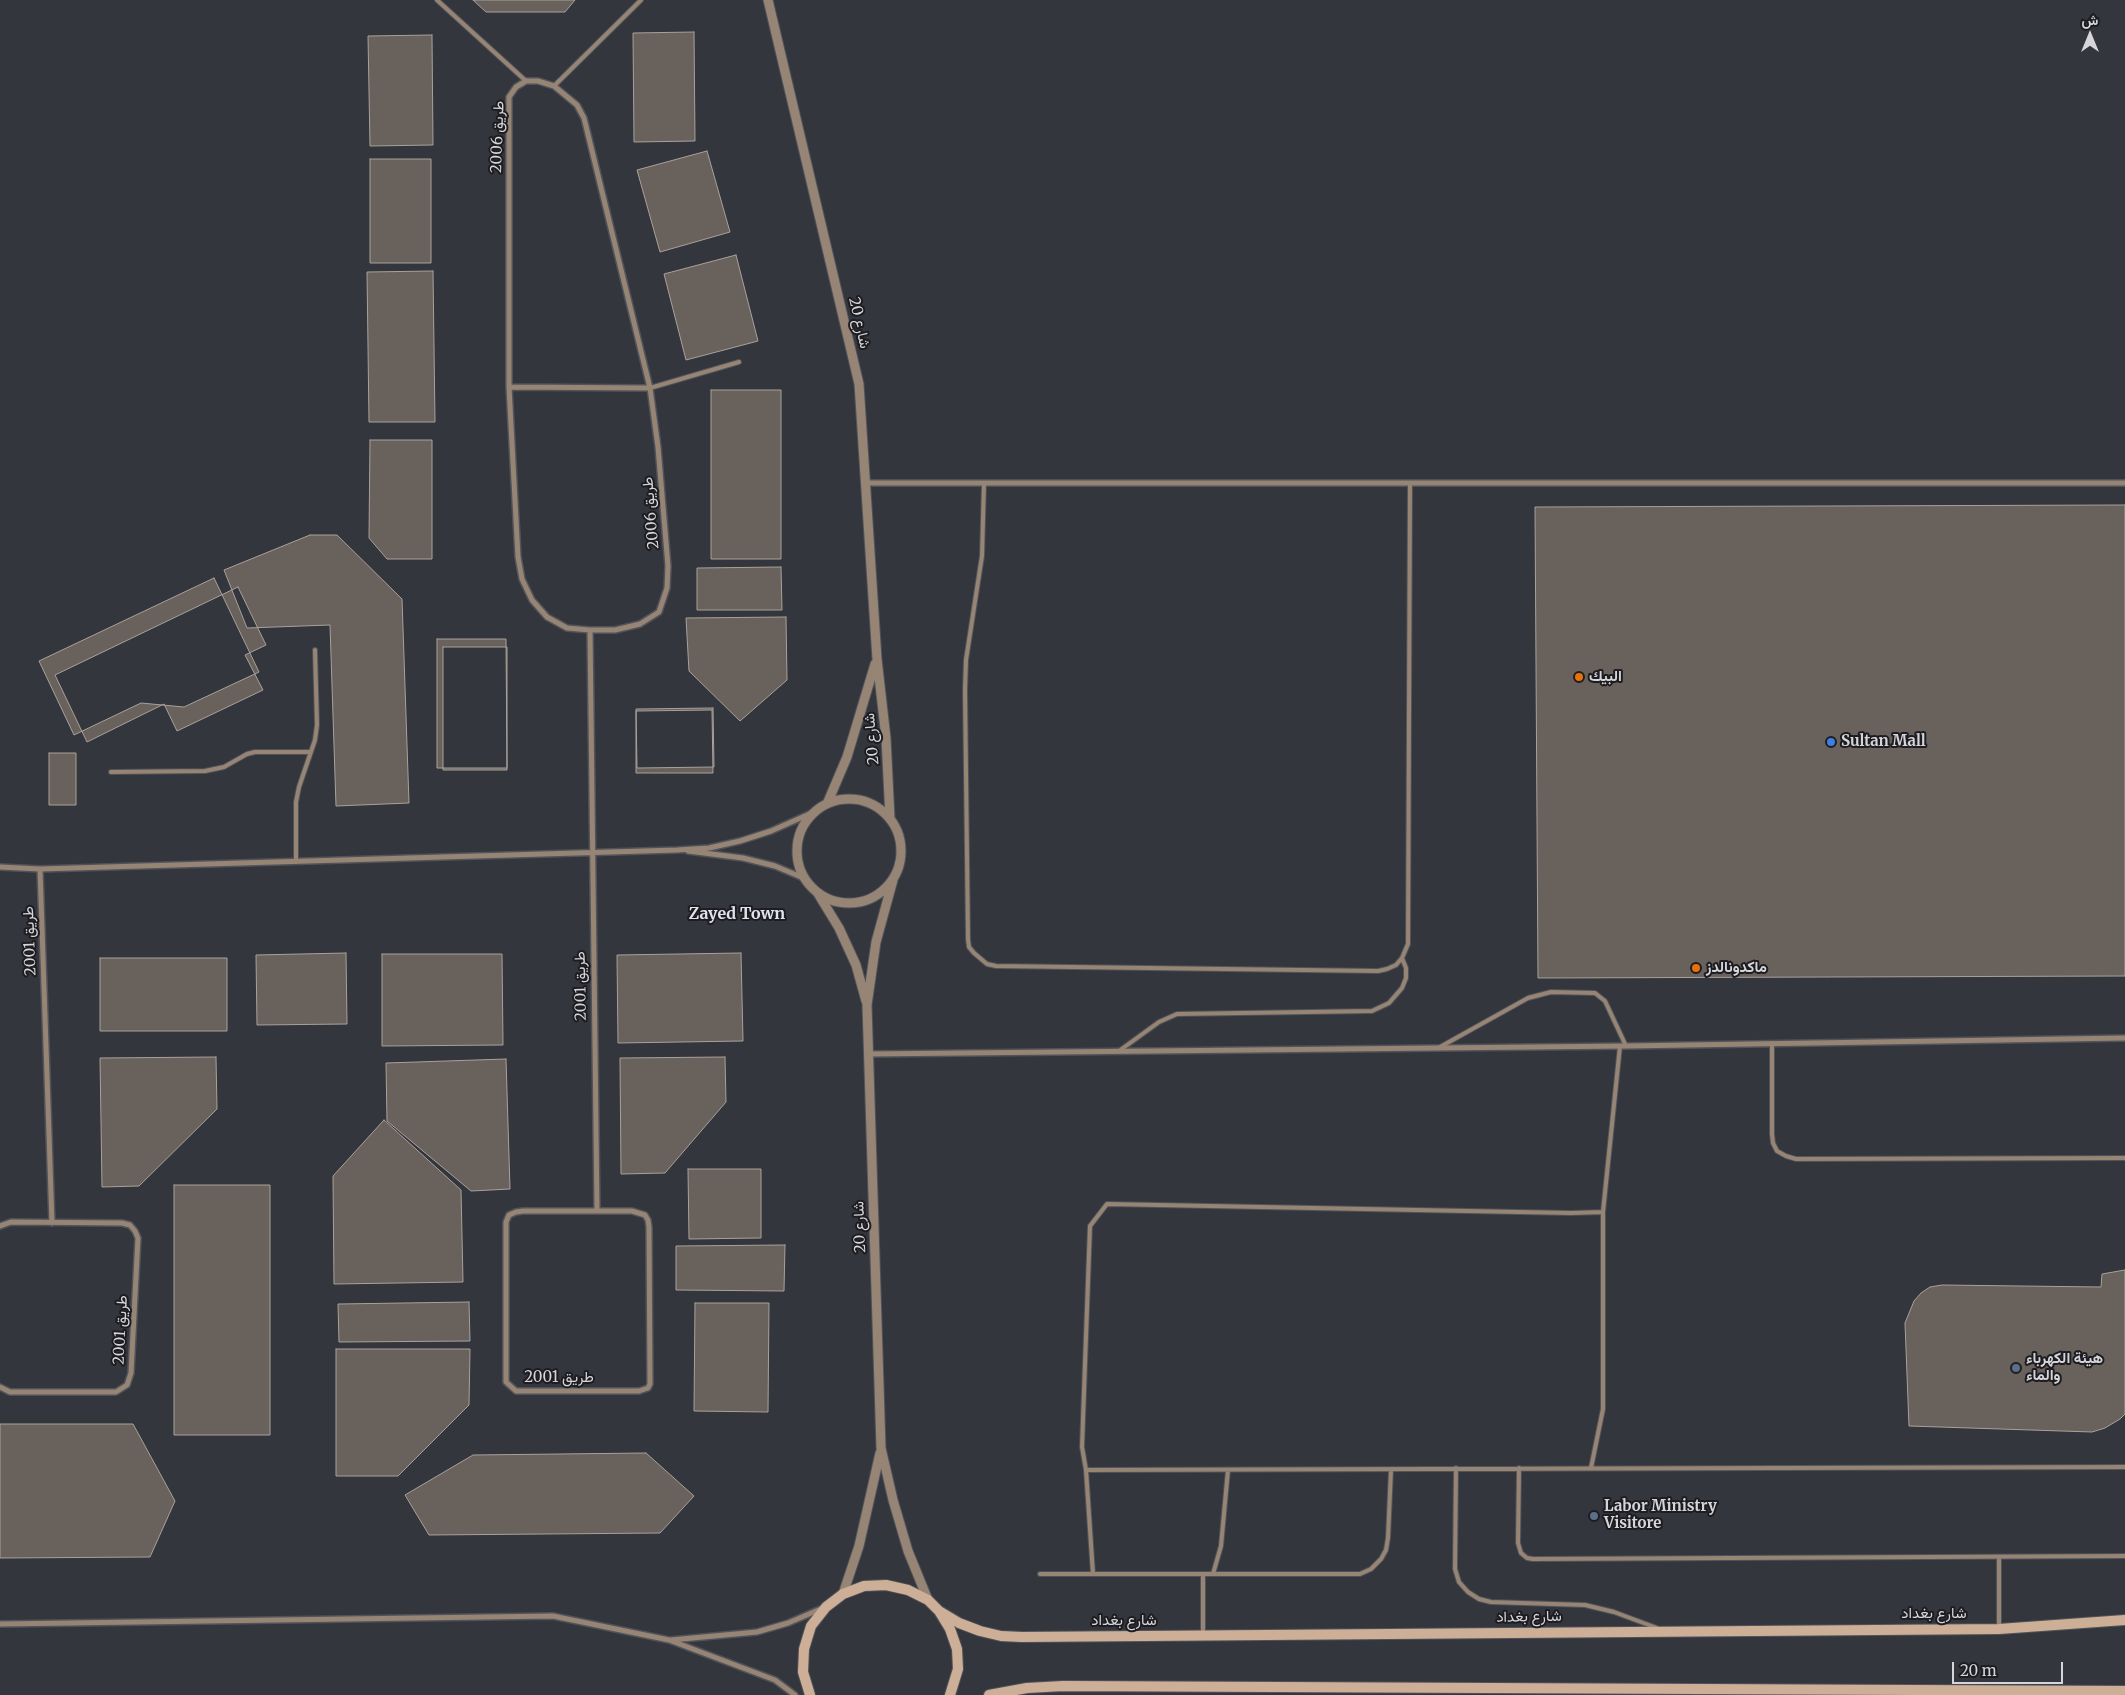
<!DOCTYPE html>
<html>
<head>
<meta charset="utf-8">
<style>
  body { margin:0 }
  #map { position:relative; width:2125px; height:1695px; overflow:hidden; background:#34363d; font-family:Merriweather,Vazirmatn,serif }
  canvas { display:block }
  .north { position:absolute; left:2065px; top:10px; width:50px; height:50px; -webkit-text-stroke:4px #1d1d21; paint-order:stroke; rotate:0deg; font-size:14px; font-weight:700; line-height:20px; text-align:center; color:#d5d5da }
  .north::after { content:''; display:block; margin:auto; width:18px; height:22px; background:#d5d5da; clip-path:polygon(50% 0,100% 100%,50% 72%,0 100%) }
  .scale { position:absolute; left:1952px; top:1662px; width:111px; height:22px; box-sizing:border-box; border:2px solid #d5d5da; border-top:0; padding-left:6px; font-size:15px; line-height:18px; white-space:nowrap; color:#d5d5da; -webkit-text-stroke:4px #1d1d21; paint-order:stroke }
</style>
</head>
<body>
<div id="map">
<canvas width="2125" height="1695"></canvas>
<div class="north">ش</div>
<div class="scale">20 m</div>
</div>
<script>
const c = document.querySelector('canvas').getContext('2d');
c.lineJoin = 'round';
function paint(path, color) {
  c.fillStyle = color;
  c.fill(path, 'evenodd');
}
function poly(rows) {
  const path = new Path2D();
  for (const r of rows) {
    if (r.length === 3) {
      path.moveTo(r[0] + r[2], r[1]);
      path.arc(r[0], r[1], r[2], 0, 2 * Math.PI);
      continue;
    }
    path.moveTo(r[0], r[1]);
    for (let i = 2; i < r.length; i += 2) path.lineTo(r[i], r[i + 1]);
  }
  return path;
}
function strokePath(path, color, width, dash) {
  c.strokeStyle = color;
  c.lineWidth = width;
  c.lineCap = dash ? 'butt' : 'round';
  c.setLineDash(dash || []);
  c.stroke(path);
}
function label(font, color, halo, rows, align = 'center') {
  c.font = font + ' Merriweather,Vazirmatn,serif';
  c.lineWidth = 4;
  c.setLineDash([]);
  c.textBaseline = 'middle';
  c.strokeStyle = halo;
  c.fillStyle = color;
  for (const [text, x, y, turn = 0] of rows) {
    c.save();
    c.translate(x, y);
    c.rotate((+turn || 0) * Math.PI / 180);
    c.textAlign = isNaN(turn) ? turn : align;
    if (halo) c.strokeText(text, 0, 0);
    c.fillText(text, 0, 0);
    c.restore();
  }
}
const building = poly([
  [473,0,575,0,565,12,486,12,473,0],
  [694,32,695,141,634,142,633,33,694,32],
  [432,35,433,145,370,146,368,36,432,35],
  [707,151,730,232,660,252,637,170,707,151],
  [370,159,431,159,431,263,370,263,370,159],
  [736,255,758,341,686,360,664,274,736,255],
  [433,271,435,422,369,422,367,272,433,271],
  [711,390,781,390,781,559,711,559,711,390],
  [370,440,432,440,432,559,387,559,369,538,370,440],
  [2125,505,2125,976,1538,978,1535,507,2125,505],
  [310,535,337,535,402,599,409,803,336,806,330,625,247,628,224,570,310,535],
  [781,567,782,610,697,610,697,568,781,567],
  [214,578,259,672,184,707,141,703,74,735,39,661,214,578],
  [238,587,266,645,245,655,263,690,177,731,164,704,87,742,55,675,238,587],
  [786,617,787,680,740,721,689,671,686,618,786,617],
  [437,639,506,639,507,768,437,768,437,639],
  [443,647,507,647,507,770,443,770,443,647],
  [713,708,714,767,637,768,636,709,713,708],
  [712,710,713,773,636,773,636,711,712,710],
  [49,753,76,753,76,805,49,805,49,753],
  [346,953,347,1024,257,1025,256,955,346,953],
  [741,953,743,1041,618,1043,617,955,741,953],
  [382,954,502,954,503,1045,382,1046,382,954],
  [100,958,227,958,227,1031,100,1031,100,958],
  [216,1057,217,1109,139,1186,102,1187,100,1058,216,1057],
  [725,1057,726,1102,665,1173,621,1174,620,1058,725,1057],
  [506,1059,510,1189,471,1191,387,1121,386,1063,506,1059],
  [384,1120,461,1190,463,1282,334,1284,333,1176,384,1120],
  [688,1169,761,1169,761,1238,689,1239,688,1169],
  [174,1185,270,1185,270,1435,174,1435,174,1185],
  [785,1245,784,1291,676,1290,676,1246,785,1245],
  [2125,1270,2125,1414,2120,1419,2105,1428,2092,1432,1909,1426,1905,1323,1914,1301,1921,1293,1930,1287,1942,1285,2101,1287,2102,1274,2125,1270],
  [469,1302,470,1341,339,1342,338,1304,469,1302],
  [695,1303,769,1303,768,1412,694,1411,695,1303],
  [336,1349,470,1349,469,1405,398,1476,336,1476,336,1349],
  [0,1424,133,1424,175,1501,150,1557,0,1558,0,1424],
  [646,1453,694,1496,660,1533,429,1535,405,1495,473,1455,646,1453]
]);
const service = poly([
  [437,0,526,81],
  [554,86,641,0],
  [650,388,739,362],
  [984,483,982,556,966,660,965,690,968,939,969,947,974,953,987,964,996,966,1378,971,1387,969,1396,965,1402,958,1408,944,1410,483],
  [111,772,205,771,224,767,247,754,255,752,311,752],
  [296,862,296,802,299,787,315,740,317,725,315,650],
  [1772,1043,1772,1134,1773,1143,1777,1151,1786,1156,1796,1159,2125,1158],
  [1440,1047,1528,998,1551,992,1595,993,1605,1001,1626,1046],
  [1119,1051,1159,1022,1177,1014,1372,1011,1389,1003,1402,988,1406,978,1406,968,1402,958],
  [1603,1212,1620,1046],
  [1456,1468,1455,1569,1459,1582,1468,1592,1479,1599,1491,1602,1585,1605,1614,1612,1657,1628],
  [1519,1468,1518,1543,1521,1553,1527,1558,1533,1559,2125,1556],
  [1086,1470,1082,1447,1090,1226,1107,1204,1571,1213,1603,1212,1603,1409,1591,1468],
  [1999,1558,1999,1628],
  [1040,1574,1360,1574,1371,1569,1381,1559,1386,1550,1388,1538,1391,1470],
  [1093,1574,1086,1470,2125,1467],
  [1203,1574,1203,1634],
  [1213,1574,1221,1546,1228,1470]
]);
const minor = poly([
  [526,81,538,81,554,86,577,105,584,118,650,388,658,447,668,566,667,588,659,612,640,624,615,630,590,630,567,628,547,617,532,600,522,579,518,557,509,387,509,97,516,87,526,81],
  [509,387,650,388],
  [867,483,2125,483],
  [590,630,597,1210],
  [688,851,743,858,775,866,806,879],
  [0,867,40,869,677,850,709,848,740,841,771,831,814,812],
  [40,869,52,1223],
  [868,1054,1626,1046,2125,1038],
  [523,1211,632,1211,645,1215,648,1220,649,1227,650,1384,648,1388,639,1391,516,1391,506,1382,506,1222,509,1215,516,1212,523,1211],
  [0,1226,11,1222,122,1223,130,1225,135,1231,138,1238,131,1373,127,1385,116,1392,10,1392,0,1387],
  [0,1624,553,1616,669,1640,775,1680,795,1695],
  [671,1640,757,1632,788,1623,823,1608]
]);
const tertiary = poly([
  [768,0,859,384,877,659,886,738,890,818],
  [849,851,52],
  [827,804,847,757,875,664],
  [893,880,876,942,867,1005,881,1448,893,1500,908,1551,928,1600],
  [817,892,839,928,856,965,866,1001],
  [843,1594,859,1546,880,1453]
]);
const secondary = poly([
  [939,1611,959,1623,980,1631,1001,1636,1022,1637,1999,1629,2125,1620],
  [810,1695,803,1672,804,1649,811,1626,826,1607,843,1594,864,1586,886,1585,908,1590,928,1600,939,1611,950,1629,957,1649,958,1669,950,1695],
  [989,1695,1027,1688,1063,1686,2125,1691]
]);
const markers = [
  [1579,677,5,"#e8710a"],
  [1831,742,5,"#3f7fe0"],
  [1696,968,5,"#e8710a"],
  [2016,1368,5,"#5c6f8a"],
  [1594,1516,5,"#5c6f8a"]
];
const streetNames = [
  ["طريق 2006",498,137,-88],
  ["شارع 20",859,323,77],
  ["طريق 2006",651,513,-95],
  ["شارع 20",872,739,-95],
  ["طريق 2001",30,941,-92],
  ["طريق 2001",581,986,-91],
  ["شارع 20",860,1227,-92],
  ["طريق 2001",121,1330,-87],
  ["طريق 2001",559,1378],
  ["شارع بغداد",1934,1614],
  ["شارع بغداد",1529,1617,-1],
  ["شارع بغداد",1124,1621]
];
const poiNames = [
  ["البيك",1589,677],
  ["Sultan Mall",1841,742],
  ["ماكدونالدز",1706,968],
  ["هيئة الكهرباء",2026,1359],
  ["والماء",2026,1376],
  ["Labor Ministry",1604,1507],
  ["Visitore",1604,1524]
];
const neighbourhoodNames = [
  ["Zayed Town",737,914]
];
paint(building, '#69625c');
strokePath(building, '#a9a19b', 1);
strokePath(service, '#515359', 6);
strokePath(minor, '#515359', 8);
strokePath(tertiary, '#515359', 11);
strokePath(secondary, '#515359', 12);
strokePath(service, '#968475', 4);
strokePath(minor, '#968475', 5);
strokePath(tertiary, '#968475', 9);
strokePath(secondary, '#cdaf98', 10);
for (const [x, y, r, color] of markers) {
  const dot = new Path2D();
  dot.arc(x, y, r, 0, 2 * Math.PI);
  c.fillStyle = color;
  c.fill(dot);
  strokePath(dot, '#1d1d21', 2);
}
label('15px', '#d5d5da', '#1d1d21', streetNames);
label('bold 15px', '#d5d5da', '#1d1d21', poiNames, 'left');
label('bold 16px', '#e2e4ed', '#1d1d21', neighbourhoodNames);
</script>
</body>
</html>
